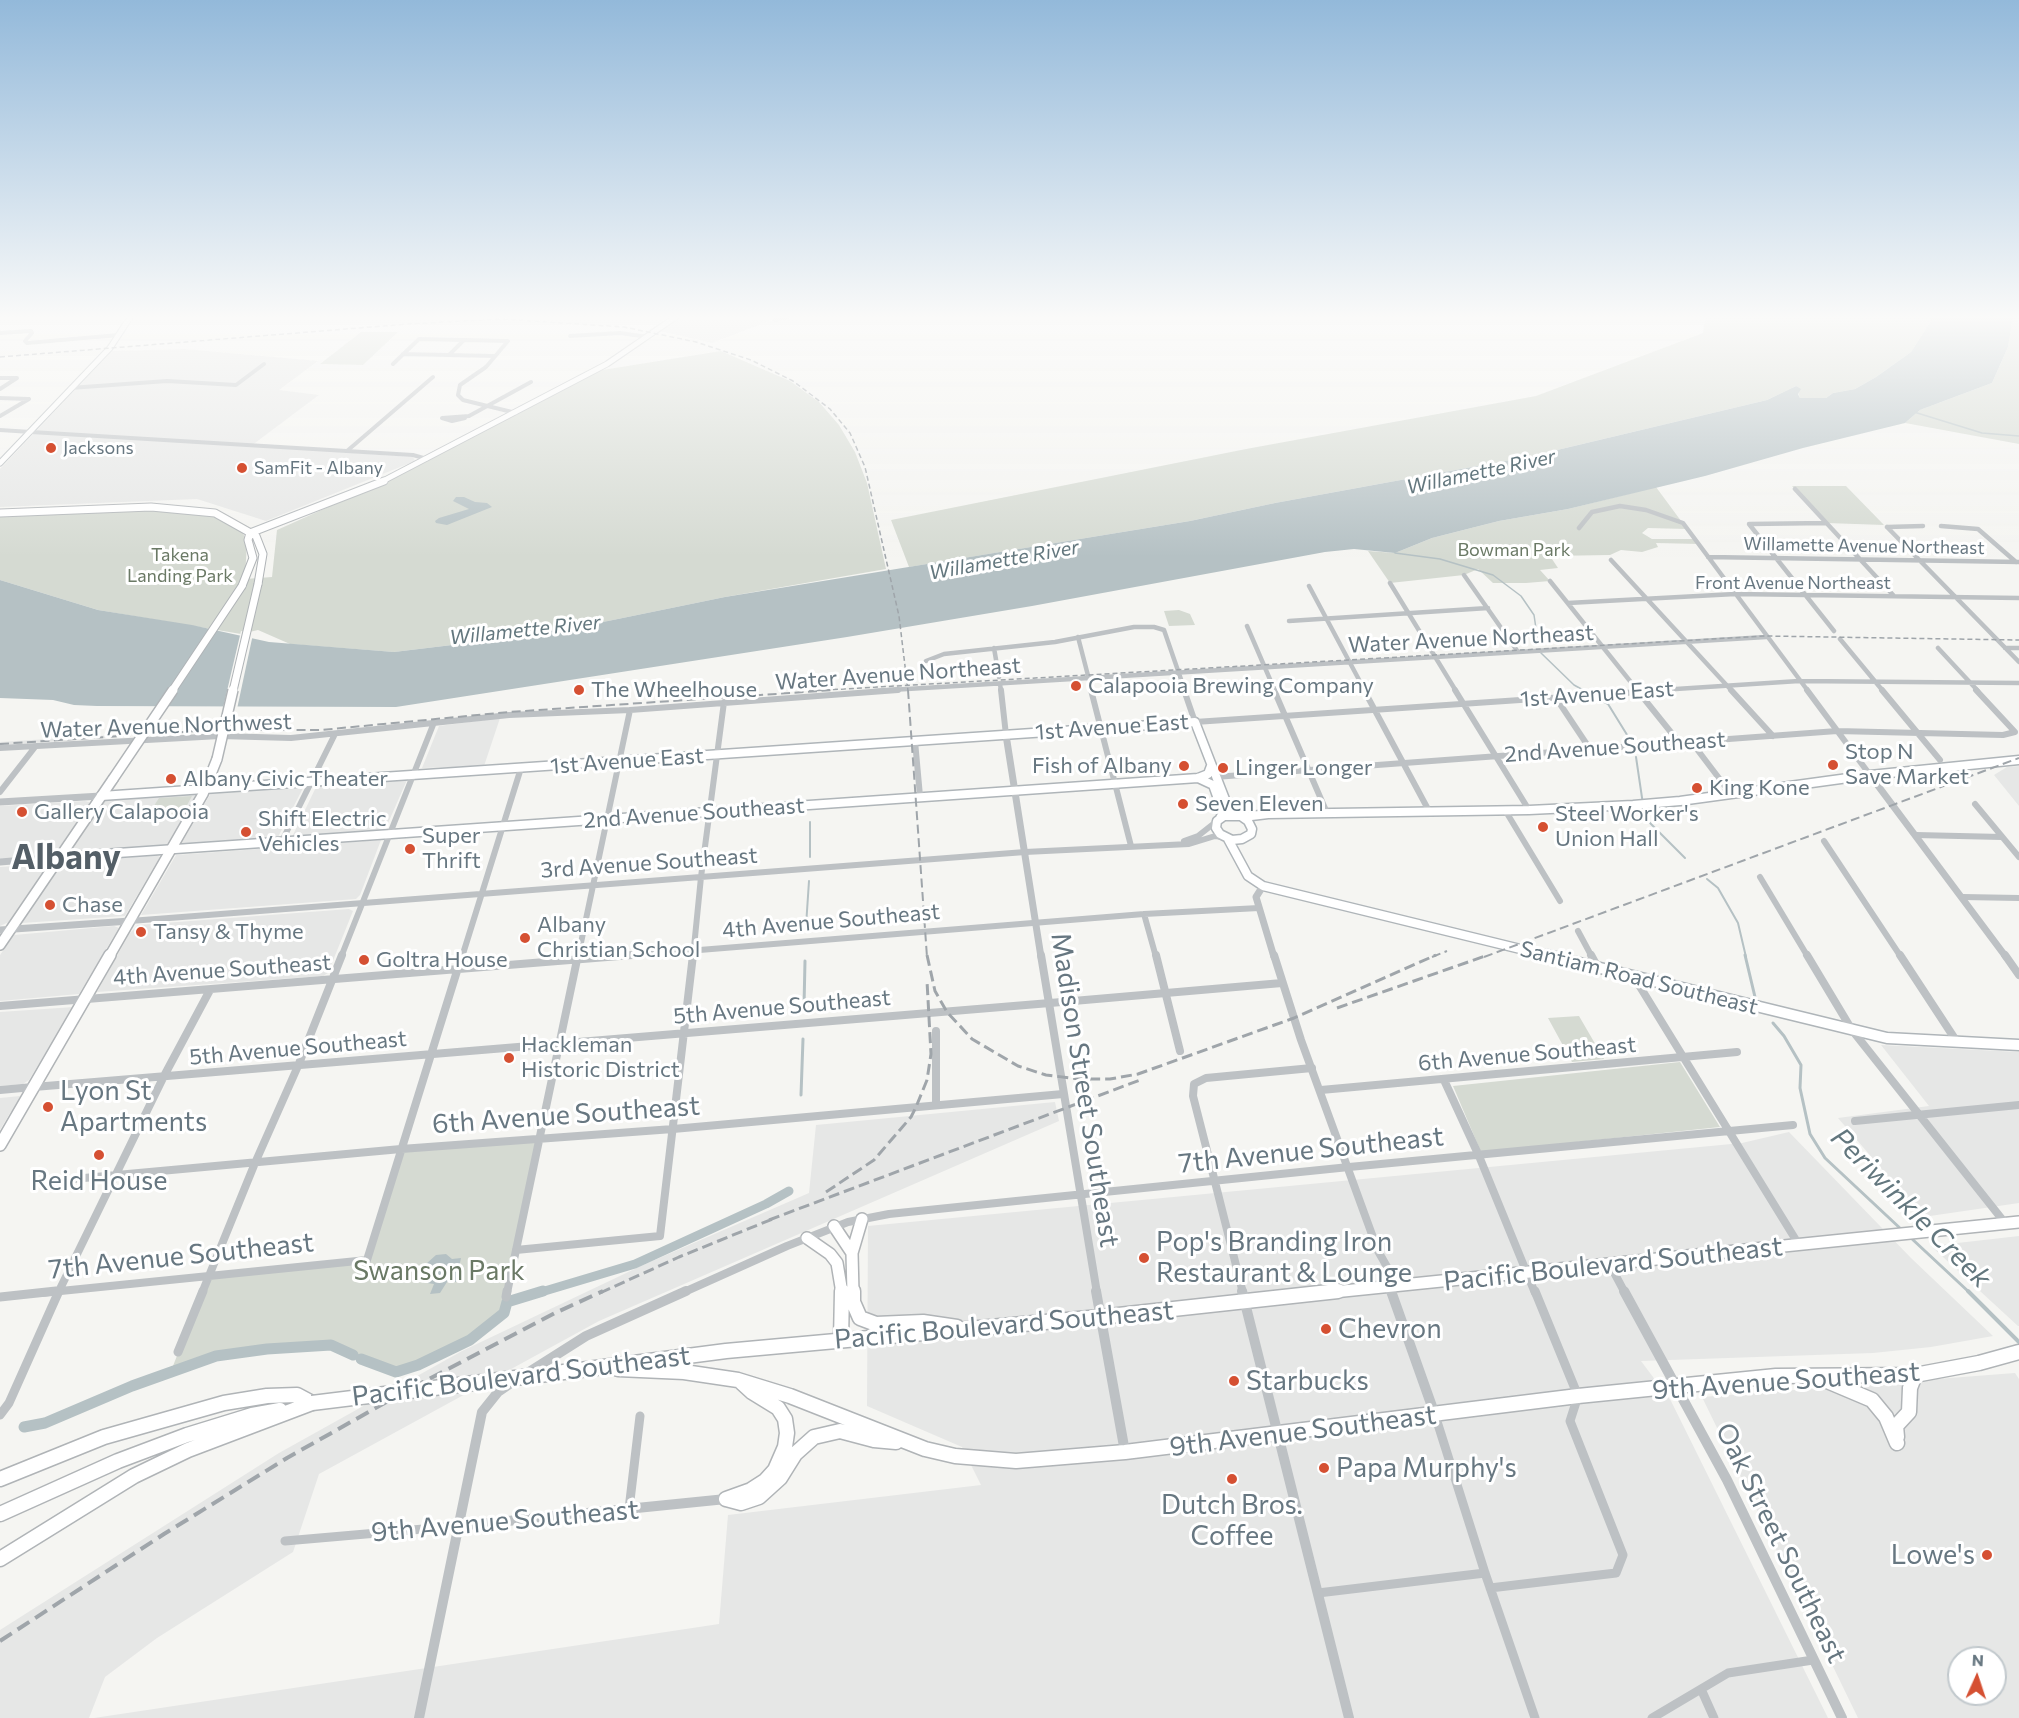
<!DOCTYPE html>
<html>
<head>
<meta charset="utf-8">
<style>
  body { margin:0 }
  #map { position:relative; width:2019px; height:1718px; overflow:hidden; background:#f5f5f2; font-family:Commissioner,sans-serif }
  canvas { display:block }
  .north { position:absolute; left:1947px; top:1646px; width:60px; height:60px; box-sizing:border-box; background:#fff; border:2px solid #c2c9cd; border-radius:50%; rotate:3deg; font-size:16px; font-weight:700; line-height:24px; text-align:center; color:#677781 }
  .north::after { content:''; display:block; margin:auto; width:21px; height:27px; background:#d55032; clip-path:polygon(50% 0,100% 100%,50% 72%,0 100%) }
</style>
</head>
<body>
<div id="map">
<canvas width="2019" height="1718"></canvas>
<div class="north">N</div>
</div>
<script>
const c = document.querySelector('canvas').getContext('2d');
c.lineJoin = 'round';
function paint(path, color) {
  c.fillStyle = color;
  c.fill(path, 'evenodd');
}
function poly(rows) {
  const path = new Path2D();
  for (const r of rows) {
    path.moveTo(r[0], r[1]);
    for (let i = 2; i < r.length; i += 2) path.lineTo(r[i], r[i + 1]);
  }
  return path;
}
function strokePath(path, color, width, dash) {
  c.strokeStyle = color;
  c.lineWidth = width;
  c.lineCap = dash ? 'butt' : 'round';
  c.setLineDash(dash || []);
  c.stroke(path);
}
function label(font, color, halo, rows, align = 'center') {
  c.font = font + ' Commissioner,sans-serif';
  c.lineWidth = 6;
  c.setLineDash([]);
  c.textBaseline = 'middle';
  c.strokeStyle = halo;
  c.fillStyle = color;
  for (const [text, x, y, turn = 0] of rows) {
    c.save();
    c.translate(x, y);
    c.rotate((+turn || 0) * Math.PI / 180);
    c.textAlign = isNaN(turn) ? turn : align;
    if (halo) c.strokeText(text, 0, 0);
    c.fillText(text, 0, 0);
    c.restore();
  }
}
const built = poly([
  [680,316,782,316,712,343,660,331],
  [185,349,318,361,279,390,319,395,251,446,413,457,415,461,266,521,197,499,0,507,0,469,112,351],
  [500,718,484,766,422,768,439,726],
  [128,734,126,737,0,745,0,742],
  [2019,766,2019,806,1994,775,2007,767],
  [407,780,385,830,292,837,317,785],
  [300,787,303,788,278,837,181,844,211,793],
  [196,793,197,796,166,846,69,853,105,800],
  [85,801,89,802,89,804,55,854,0,859,0,806],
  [381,840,360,895,356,899,141,915,176,855],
  [157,855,160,857,125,916,22,923,62,863],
  [44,864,47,866,9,922,0,926,0,867],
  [349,909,353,911,328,973,323,976,97,992,129,934,138,925],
  [114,926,119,928,79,994,0,1001,0,955,14,935],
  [74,1007,29,1080,23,1084,0,1086,0,1012],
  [1881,1045,2019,1052,2019,1203,1923,1217,1838,1118,1929,1106],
  [20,1096,18,1105,10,1113,0,1130,0,1098],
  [1055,1102,1059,1121,599,1321,319,1474,293,1552,157,1638,105,1677,89,1718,0,1718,0,1630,279,1453,462,1351,643,1265,809,1193,816,1125],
  [1789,1132,1911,1258,1993,1336,1931,1347,1873,1353,1641,1361,1671,1401,1828,1718,94,1718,719,1624,728,1515,981,1485,962,1447,867,1406,868,1226,1742,1143],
  [2019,1236,2019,1326,2018,1326,1931,1246],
  [2015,1373,2019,1379,2019,1718,1858,1718,1702,1397],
  [1959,1658,1995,1658,1995,1694,1959,1694]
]);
const green = poly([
  [1705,316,1934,316,1911,352,1876,377,1855,389,1833,393,1826,398,1813,399,1800,398,1796,386,1767,400,1532,456,1275,503,1190,521,909,567,891,520,1246,449,1536,396,1703,333],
  [2013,316,2019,316,2019,444,1905,423,1920,410,1992,383,2008,347],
  [361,332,398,332,363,365,320,364],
  [721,351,790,381,819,402,839,425,855,452,867,483,886,569,725,597,608,621,502,639,394,652,290,644,258,630,241,634,98,610,0,580,0,513,151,507,215,513,238,524,247,541,245,579,272,577,277,530,346,499,596,371],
  [1792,486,1846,486,1884,525,1826,523],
  [1656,487,1687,529,1648,528,1642,533,1652,539,1695,539,1699,544,1656,543,1658,547,1642,552,1621,550,1610,555,1550,556,1558,568,1540,570,1550,581,1526,583,1493,583,1478,569,1464,575,1390,583,1368,551,1395,553,1432,538,1499,521,1568,509],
  [1179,610,1190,614,1195,625,1169,626,1164,611],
  [192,796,180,818,145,820,159,798],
  [1579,1016,1604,1059,1572,1062,1548,1018],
  [1680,1062,1720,1127,1481,1152,1453,1086],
  [539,1138,504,1313,470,1340,418,1365,396,1372,373,1365,331,1345,267,1349,216,1356,171,1371,208,1277,367,1260,401,1149]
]);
const water = poly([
  [1934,316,2013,316,2008,347,1992,383,1920,410,1905,423,1803,448,1705,476,1568,509,1499,521,1432,538,1395,553,1354,549,1325,552,1032,606,847,637,396,707,97,706,74,705,53,700,0,698,0,580,98,610,192,625,269,642,394,652,502,639,608,621,725,597,1190,521,1275,503,1532,456,1767,400,1796,386,1801,389,1798,394,1800,398,1826,398,1833,393,1855,389,1876,377,1911,352],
  [456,497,464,497,475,502,487,503,492,507,447,525,436,523,435,521,439,518,469,509,453,501],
  [446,1254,452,1259,461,1258,456,1282,447,1282,440,1293,430,1294,434,1284,427,1283,429,1276,425,1273,426,1264,436,1255]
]);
const pier = poly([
  [241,631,253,634,237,709,223,708]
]);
const streamFar3 = poly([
  [1914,412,1982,433,2019,436],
  [1395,553,1440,559,1493,575,1521,596,1534,615,1538,642],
  [1541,653,1574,685,1585,691]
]);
const streamFar2 = poly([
  [1583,690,1588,693],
  [1595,697,1608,704,1629,738],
  [1636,757,1645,818,1685,858],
  [810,822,810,857],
  [1707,879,1718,888,1738,923,1746,957],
  [806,926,809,881]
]);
const streamFar1 = poly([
  [1745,955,1755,997],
  [804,1006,805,961],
  [1773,1023,1784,1036,1801,1065,1800,1088,1810,1134,1825,1158,1902,1230],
  [801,1095,803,1039],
  [1911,1238,1970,1293]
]);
const stream = poly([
  [1968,1291,2019,1342]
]);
const canalFar1 = poly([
  [538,1293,635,1264,766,1204,789,1191]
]);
const canal = poly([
  [361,1359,396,1372,418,1365,470,1340,504,1313,507,1302,543,1291],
  [24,1427,45,1423,132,1386,216,1356,267,1349,331,1345,353,1355]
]);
const minorFar4 = poly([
  [775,320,790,316],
  [0,333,31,331,32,333,25,341,27,343,119,335],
  [570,336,620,333,648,337],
  [508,341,486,367,460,385,458,395,463,400,516,413],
  [403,354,495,356],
  [449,355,464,340],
  [393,364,419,339,508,341],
  [0,378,17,378,0,389],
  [70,388,167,381,236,385,264,364],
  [0,398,29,399],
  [0,416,29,399],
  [465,418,452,421,442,418,469,416,531,382],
  [0,430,31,432],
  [347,451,433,377]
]);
const minorFar3 = poly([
  [1795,489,1894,596],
  [1826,523,1749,524,1834,631],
  [1941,526,1978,529,2016,562],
  [1887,527,2019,662],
  [1887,527,1923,526],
  [1579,528,1592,512,1620,506,1646,510,1683,523,1808,691],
  [1708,557,2019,562],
  [1611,560,1732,691],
  [1464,575,1518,652],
  [1550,581,1638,691],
  [1390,583,1456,691],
  [1309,586,1365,691],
  [1568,603,1735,594,2019,598],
  [1289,621,1488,608],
  [1247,626,1275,691],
  [1078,637,1092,691],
  [1840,639,1883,691],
  [994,648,999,677],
  [1938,648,1978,691],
  [2005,648,2019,648],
  [926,661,944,654,1055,642,1134,627,1154,627,1164,630,1185,691],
  [1000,684,1001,691],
  [874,691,1766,637],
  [1645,691,1799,681,2019,683]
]);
const minorFar2 = poly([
  [1001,690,1006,735],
  [1091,690,1131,846],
  [1184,690,1195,722,1668,690],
  [1274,690,1327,813],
  [1364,690,1429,811],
  [1455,690,1529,810],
  [1637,690,1678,741],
  [1731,690,1773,736],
  [1807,690,1870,775],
  [1882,690,1940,760],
  [1556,698,1590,749],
  [1690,740,1731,794],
  [915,741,920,796],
  [0,748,220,736,291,738,509,715,630,710,898,690],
  [1215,777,1837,731,2003,735,2015,732,1976,690],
  [0,792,35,747],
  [1975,804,2019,857],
  [1505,810,1560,901],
  [1916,835,2002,837],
  [282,841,334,736],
  [1184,841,1198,836,1217,821],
  [1824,841,1901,957],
  [1760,877,1808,957],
  [1963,897,2019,898],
  [1144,914,1156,957],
  [130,921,1025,852,1189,844,1215,836,1223,837],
  [1578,931,1592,957],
  [341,957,433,725],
  [462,957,521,768],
  [578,957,630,710],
  [613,957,1144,914,1259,908],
  [693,957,701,877,724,702]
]);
const minorFar1 = poly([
  [1156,955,1180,1051],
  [1591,955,1598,968],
  [1807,955,1852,1030,2005,1223],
  [1900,955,1957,1042],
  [1634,977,1799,1245],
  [0,1006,632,955],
  [936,1031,936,1105],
  [1444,1080,1479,1156,1535,1293],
  [34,1087,1050,1003],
  [1321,1090,1737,1052],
  [1855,1121,2019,1105],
  [1349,1167,1793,1125],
  [73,1179,401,1149,673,1129,1063,1094],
  [1215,1182,1193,1096,1194,1084,1206,1078,1312,1068],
  [516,1250,660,1236,693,955],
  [41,1293,367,1260,462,955],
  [58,1293,164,1076,210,990],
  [202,1293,255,1163,298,1066,342,955],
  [507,1293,578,955]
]);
const minor = poly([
  [0,1297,56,1291],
  [506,1297,507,1291],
  [178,1352,203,1291],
  [0,1415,9,1403,59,1291],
  [1435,1415,1485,1573,1535,1718],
  [629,1509,640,1416],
  [285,1541,458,1526],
  [1490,1588,1616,1573,1623,1555,1570,1421,1578,1396,1535,1291],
  [1318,1593,1485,1573],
  [1701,1689,1714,1718],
  [1652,1718,1728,1673,1813,1660]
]);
const tertiaryFar3 = poly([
  [31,432,413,455,427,459]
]);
const tertiaryFar2 = poly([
  [1006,735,1041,957],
  [1870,775,2006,957],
  [0,802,101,796],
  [0,862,60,857],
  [1263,886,1256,897,1274,957],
  [0,930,130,921]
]);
const tertiaryFar1 = poly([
  [1041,955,1097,1293],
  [1274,955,1301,1040,1378,1251,1390,1272,1404,1283],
  [2005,955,2019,975],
  [1050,1003,1282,983],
  [0,1090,33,1087],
  [1215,1182,1243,1293],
  [1609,1263,1625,1293],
  [1389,1286,1391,1293],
  [682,1293,787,1246,848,1222,889,1214,1349,1167]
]);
const tertiary = poly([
  [1096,1291,1125,1452],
  [1242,1291,1349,1718],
  [1391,1291,1435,1415],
  [1624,1291,1727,1480,1842,1718],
  [526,1374,586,1336,686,1291],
  [458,1526,726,1499],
  [419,1718,482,1412,498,1392,514,1381]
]);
const secondaryFar2 = poly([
  [0,463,110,348,131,316]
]);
const secondaryFar1 = poly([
  [1198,778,1213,785,1223,813,1220,818],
  [101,796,1195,722,1228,807,1248,821,1252,829,1251,834,1242,839,1232,840,1220,834,1216,828,1217,821,1224,816,1238,816],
  [1243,817,1268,814,1529,810,1633,805,1680,801,1870,775,2019,760],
  [1228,839,1248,876,1263,886,1553,957],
  [60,857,1198,778,1208,774,1211,766]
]);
const secondary = poly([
  [1547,955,1887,1038,2019,1045]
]);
const primaryFar1 = poly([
  [381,482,607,364,677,316]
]);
const primary = poly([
  [250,533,384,481]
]);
const trunkFar3 = poly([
  [0,513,151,507,215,513,256,536,263,554,258,584],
  [242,586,253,558,248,540,250,533]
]);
const trunkFar2 = poly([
  [0,945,113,779],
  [109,957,203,794,217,759]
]);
const trunkFar1 = poly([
  [0,1145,110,955],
  [834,1226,852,1253],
  [807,1238,830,1254,837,1263,842,1293],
  [853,1293,852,1253,862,1219],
  [1324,1293,2019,1222]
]);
const trunk = poly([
  [853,1291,853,1302,860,1318,876,1324,923,1322,957,1327],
  [841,1340,842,1291],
  [618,1369,684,1372,738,1380,790,1396,925,1449,955,1456,1016,1461,1125,1452,1578,1396,1776,1376,1915,1375,1979,1363,2019,1352],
  [580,1370,726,1351,1100,1317,1338,1291],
  [1820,1378,1872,1400,1886,1417,1897,1443],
  [1897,1437,1896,1426,1909,1412,1910,1388,1915,1375],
  [0,1479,104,1437,224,1403,267,1396,297,1395,312,1403],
  [726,1499,741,1503,759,1497,780,1478,795,1454,814,1437,840,1431,874,1440,896,1442],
  [726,1499,751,1490,765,1481,775,1470,785,1447,787,1433,785,1419,778,1408,752,1392,740,1381],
  [0,1514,118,1461,187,1435,252,1415,280,1410],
  [0,1559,134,1476,188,1450,312,1403]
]);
const railFar3 = poly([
  [0,357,408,324,501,319,624,327,696,342,751,360,793,381,830,409,850,433,865,467,899,616,908,691],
  [809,691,1765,636,2019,640]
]);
const railFar2 = poly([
  [908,690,927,957],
  [0,744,213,730,321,730,509,712,834,690],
  [1432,957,1447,951],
  [1484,957,2019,758]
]);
const railFar1 = poly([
  [927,955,935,991,947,1012,972,1039,1018,1066,1046,1075,1079,1079,1110,1079,1138,1074,1294,1018,1436,955],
  [1337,1008,1488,955],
  [826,1192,874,1160,911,1117,916,1107,927,1080,931,1054,927,981],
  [769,1220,1140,1080],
  [600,1293,679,1257,775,1218]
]);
const rail = poly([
  [0,1641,164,1534,287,1458,404,1392,555,1313,603,1291]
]);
const trunkBridgeFar2 = poly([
  [172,691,242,586],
  [233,691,258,584]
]);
const trunkBridgeFar1 = poly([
  [217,759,233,690],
  [113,779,173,690]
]);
const trunkBridge = poly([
  [312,1403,580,1370]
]);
const markers = [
  [51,448,6,"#d55032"],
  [242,468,6,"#d55032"],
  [1076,686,6,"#d55032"],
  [579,690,6,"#d55032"],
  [1833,765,6,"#d55032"],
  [1184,766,6,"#d55032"],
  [1223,768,6,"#d55032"],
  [171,779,6,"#d55032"],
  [1697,788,6,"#d55032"],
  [1183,804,6,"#d55032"],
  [22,812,6,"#d55032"],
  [1543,827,6,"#d55032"],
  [246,832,6,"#d55032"],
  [410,849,6,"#d55032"],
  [50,905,6,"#d55032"],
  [141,932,6,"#d55032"],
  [525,938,6,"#d55032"],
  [364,960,6,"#d55032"],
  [509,1058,6,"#d55032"],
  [48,1107,6,"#d55032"],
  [99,1155,6,"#d55032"],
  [1144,1258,6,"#d55032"],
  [1326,1329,6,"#d55032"],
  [1234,1381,6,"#d55032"],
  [1324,1468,6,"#d55032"],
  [1232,1479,6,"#d55032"],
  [1987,1555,6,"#d55032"]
];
const farPoinames = [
  ["Jacksons",63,448],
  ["SamFit - Albany",254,468]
];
const farStreetnames = [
  ["Willamette Avenue Northeast",1864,546,1],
  ["Front Avenue Northeast",1793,583]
];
const farParknames = [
  ["Bowman Park",1514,550],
  ["Takena",180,555],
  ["Landing Park",180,576]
];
const farWaternames = [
  ["Willamette River",1481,472,-12],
  ["Willamette River",1004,560,-10],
  ["Willamette River",525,630,-6]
];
const streetNames = [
  ["Water Avenue Northeast",1471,639,-3],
  ["Water Avenue Northeast",898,674,-4],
  ["1st Avenue East",1597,694,-4],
  ["Water Avenue Northwest",166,726,-2],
  ["1st Avenue East",1112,727,-4],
  ["2nd Avenue Southeast",1615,747,-4],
  ["1st Avenue East",627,761,-4],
  ["2nd Avenue Southeast",694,813,-4],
  ["3rd Avenue Southeast",649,863,-4],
  ["4th Avenue Southeast",831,921,-5],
  ["4th Avenue Southeast",222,970,-4],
  ["Santiam Road Southeast",1639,978,14],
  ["5th Avenue Southeast",782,1007,-5],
  ["5th Avenue Southeast",298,1048,-5],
  ["6th Avenue Southeast",1527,1054,-5]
];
const poiNames = [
  ["Calapooia Brewing Company",1088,686],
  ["The Wheelhouse",591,690],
  ["Stop N",1845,752],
  ["Save Market",1845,777],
  ["Fish of Albany",1172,766,"right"],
  ["Linger Longer",1235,768],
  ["Albany Civic Theater",183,779],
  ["King Kone",1709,788],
  ["Seven Eleven",1195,804],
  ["Gallery Calapooia",34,812],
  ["Steel Worker's",1555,814],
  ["Union Hall",1555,839],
  ["Shift Electric",258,819],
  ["Vehicles",258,844],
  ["Super",422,836],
  ["Thrift",422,861],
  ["Chase",62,905],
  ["Albany",537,925],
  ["Christian School",537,950],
  ["Tansy & Thyme",153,932],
  ["Goltra House",376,960],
  ["Hackleman",521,1045],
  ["Historic District",521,1070]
];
const nearStreetnames = [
  ["Madison Street Southeast",1085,1090,81],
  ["6th Avenue Southeast",566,1115,-4],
  ["7th Avenue Southeast",1311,1150,-6],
  ["7th Avenue Southeast",181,1256,-6],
  ["Pacific Boulevard Southeast",1613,1264,-6],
  ["Pacific Boulevard Southeast",1004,1325,-5],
  ["Pacific Boulevard Southeast",521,1376,-7],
  ["9th Avenue Southeast",1786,1381,-4],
  ["9th Avenue Southeast",1303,1431,-7],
  ["9th Avenue Southeast",505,1521,-5],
  ["Oak Street Southeast",1781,1543,64]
];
const nearPoinames = [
  ["Lyon St",60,1091],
  ["Apartments",60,1122],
  ["Reid House",99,1181,"center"],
  ["Pop's Branding Iron",1156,1242],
  ["Restaurant & Lounge",1156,1273],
  ["Chevron",1338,1329],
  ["Starbucks",1246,1381],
  ["Papa Murphy's",1336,1468],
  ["Dutch Bros.",1232,1505,"center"],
  ["Coffee",1232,1536,"center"],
  ["Lowe's",1975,1555,"right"]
];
const nearParknames = [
  ["Swanson Park",439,1271]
];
const nearWaternames = [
  ["Periwinkle Creek",1911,1208,45]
];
const townNames = [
  ["Albany",66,858]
];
paint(built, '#e6e7e6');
paint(green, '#d5dad2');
paint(water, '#b5c1c4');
paint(pier, '#f5f5f2');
strokePath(streamFar3, '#b5c1c4', 1.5);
strokePath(streamFar2, '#b5c1c4', 2);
strokePath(streamFar1, '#b5c1c4', 3);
strokePath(stream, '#b5c1c4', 4);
strokePath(canalFar1, '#b5c1c4', 9);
strokePath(canal, '#b5c1c4', 11);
strokePath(secondaryFar2, '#afb5b9', 7);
strokePath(secondaryFar1, '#afb5b9', 11);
strokePath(secondary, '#afb5b9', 13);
strokePath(primaryFar1, '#b0b5b8', 7);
strokePath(primary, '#b0b5b8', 9);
strokePath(trunkFar3, '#b0b4b7', 9);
strokePath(trunkFar2, '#b0b4b7', 12);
strokePath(trunkFar1, '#b0b4b7', 14);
strokePath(trunk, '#b0b4b7', 17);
strokePath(minorFar4, '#bdc1c4', 4);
strokePath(minorFar3, '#bdc1c4', 4.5);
strokePath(minorFar2, '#bdc1c4', 6);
strokePath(minorFar1, '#bdc1c4', 8);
strokePath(minor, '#bdc1c4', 9);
strokePath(tertiaryFar3, '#bdc1c4', 4);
strokePath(tertiaryFar2, '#bdc1c4', 7);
strokePath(tertiaryFar1, '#bdc1c4', 8);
strokePath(tertiary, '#bdc1c4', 10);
strokePath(secondaryFar2, '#fff', 5);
strokePath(secondaryFar1, '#fff', 8);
strokePath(secondary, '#fff', 10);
strokePath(primaryFar1, '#fff', 5);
strokePath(primary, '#fff', 7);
strokePath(trunkFar3, '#fff', 7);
strokePath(trunkFar2, '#fff', 9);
strokePath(trunkFar1, '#fff', 11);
strokePath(trunk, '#fff', 14);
strokePath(railFar3, '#9fa5aa', 1.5, [5, 3]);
strokePath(railFar2, '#9fa5aa', 2, [9, 4.5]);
strokePath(railFar1, '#9fa5aa', 3, [11, 5]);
strokePath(rail, '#9fa5aa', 4, [14, 7]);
strokePath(trunkBridgeFar2, '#b0b4b7', 9, []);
strokePath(trunkBridgeFar1, '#b0b4b7', 12, []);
strokePath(trunkBridge, '#b0b4b7', 17, []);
strokePath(trunkBridgeFar2, '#fff', 7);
strokePath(trunkBridgeFar1, '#fff', 9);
strokePath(trunkBridge, '#fff', 14);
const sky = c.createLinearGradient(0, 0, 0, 557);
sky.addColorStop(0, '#93b9da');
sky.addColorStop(0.57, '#fafaf9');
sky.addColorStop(1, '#fafaf900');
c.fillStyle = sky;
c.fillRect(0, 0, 2019, 557);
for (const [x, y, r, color] of markers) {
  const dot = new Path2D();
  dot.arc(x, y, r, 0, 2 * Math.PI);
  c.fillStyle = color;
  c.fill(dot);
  strokePath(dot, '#fff', 2);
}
label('18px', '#677781', '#fff', farPoinames, 'left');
label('18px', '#677781', '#fff', farStreetnames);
label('18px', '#6a7965', '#fff', farParknames);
label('italic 20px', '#63777e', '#fff', farWaternames);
label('22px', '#677781', '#fff', streetNames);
label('22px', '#677781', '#fff', poiNames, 'left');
label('27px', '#677781', '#fff', nearStreetnames);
label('27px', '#677781', '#fff', nearPoinames, 'left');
label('27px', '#6a7965', '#fff', nearParknames);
label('italic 28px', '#63777e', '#fff', nearWaternames);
label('bold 34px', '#545f67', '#fff', townNames);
</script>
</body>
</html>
